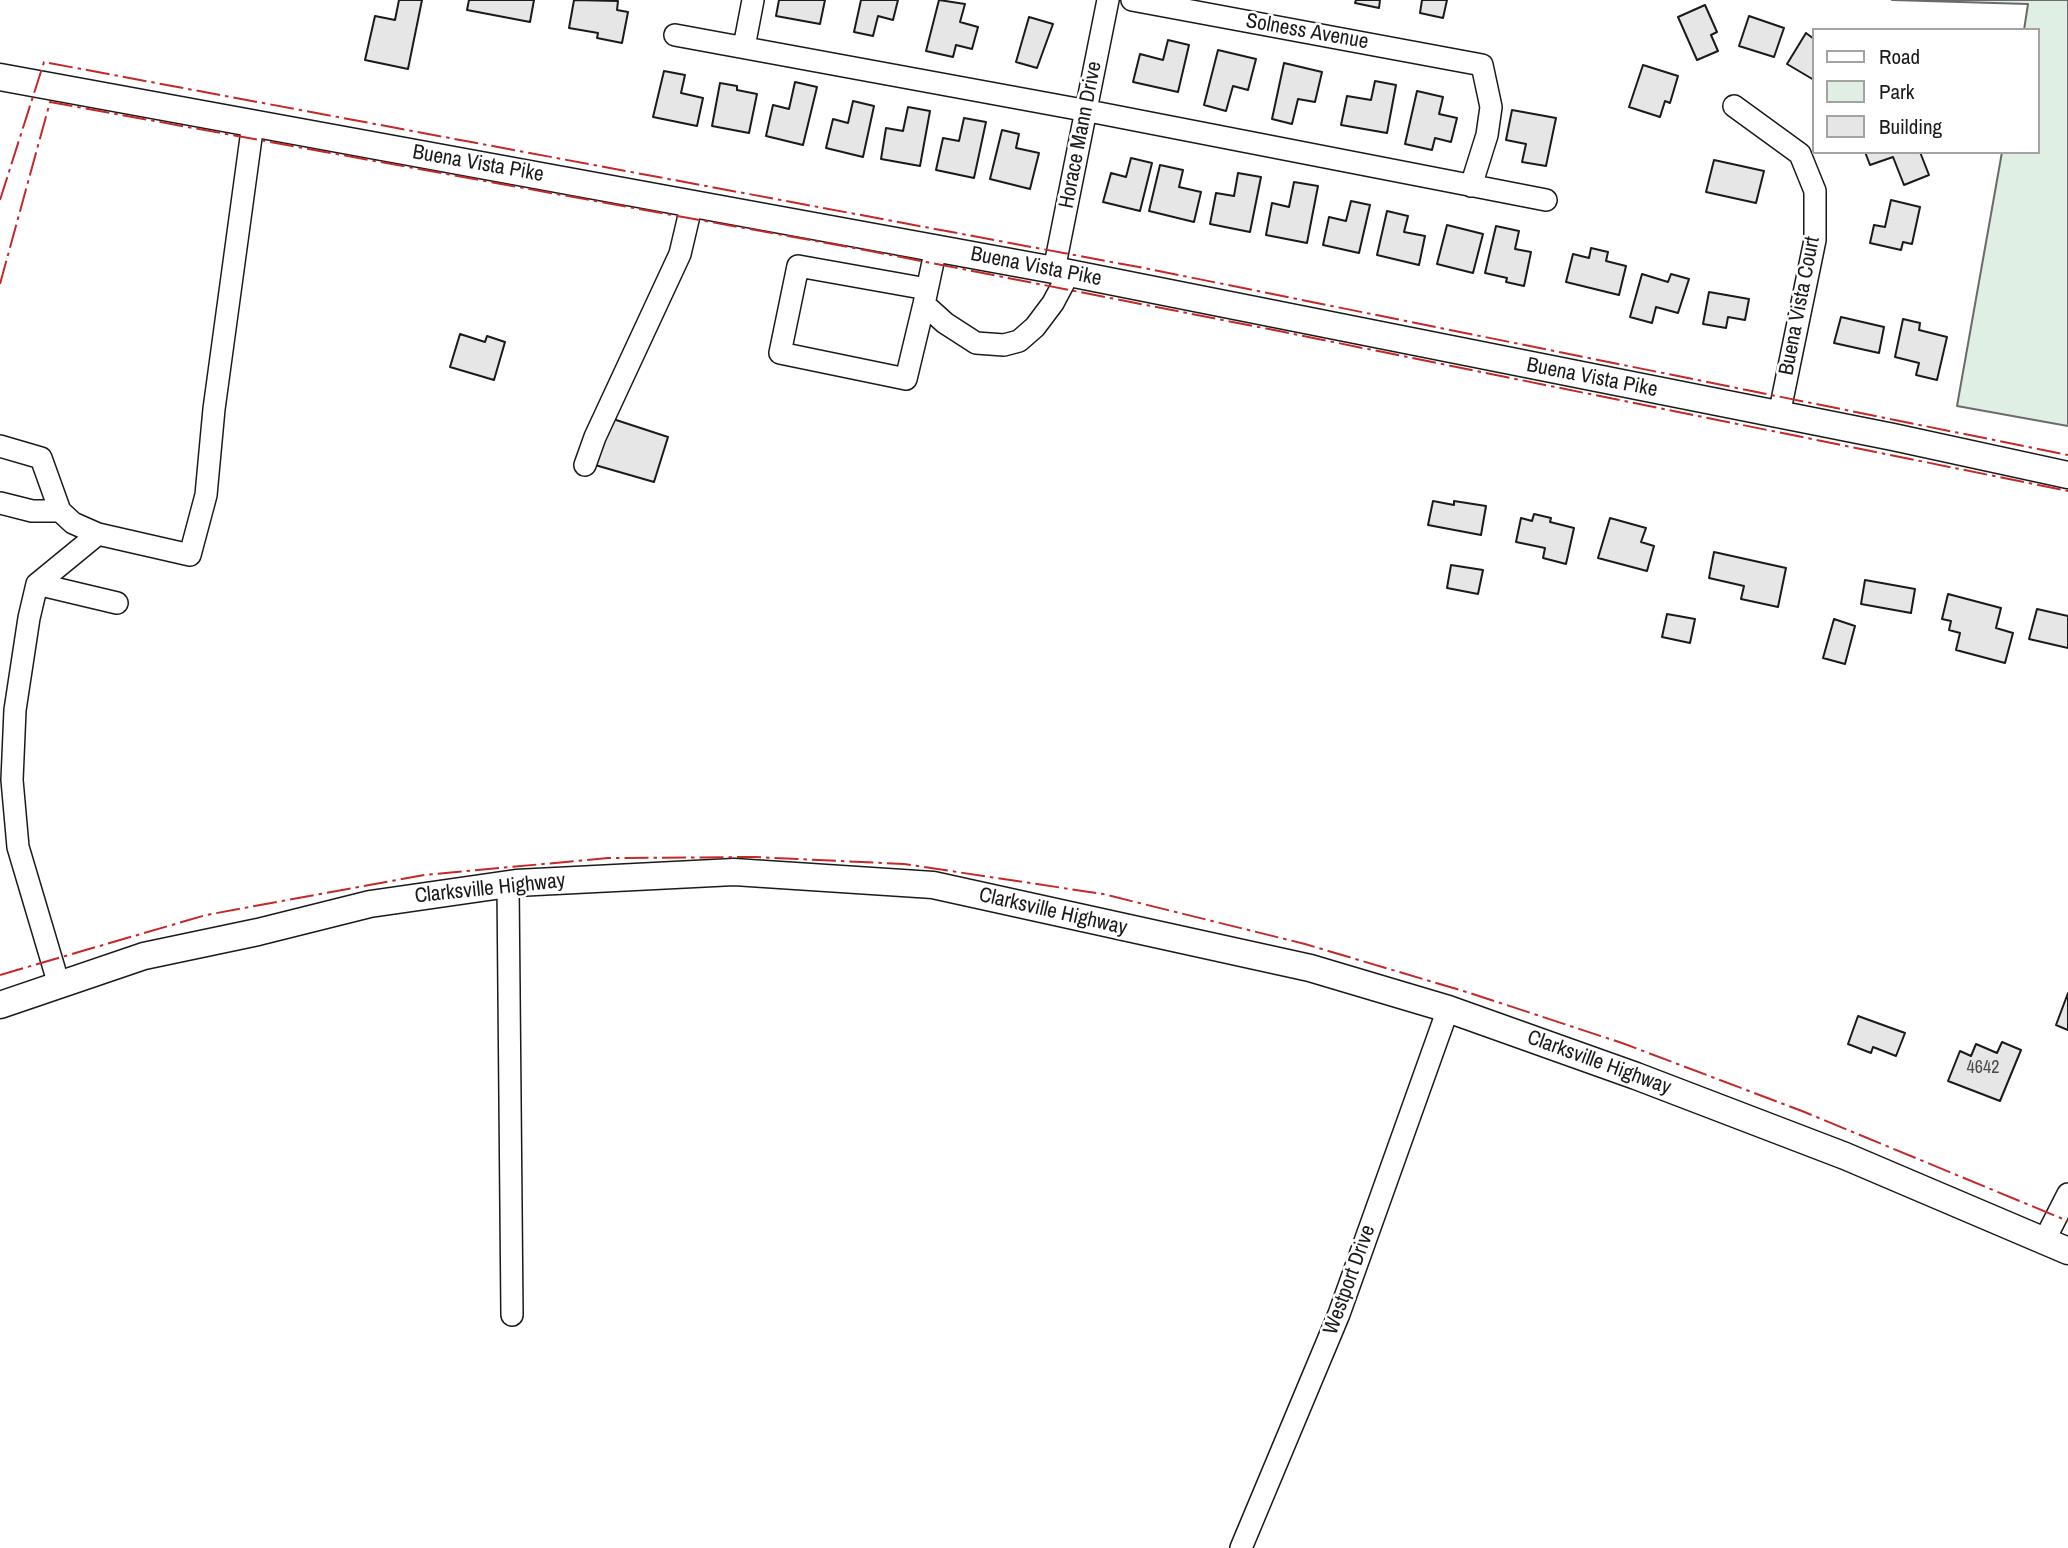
<!DOCTYPE html>
<html>
<head>
<meta charset="utf-8">
<style>
  body { margin:0 }
  #map { position:relative; width:2068px; height:1548px; overflow:hidden; background:#fff; font-family:"Archivo Narrow",sans-serif }
  canvas { display:block }
  .legend { position:absolute; left:1812px; top:28px; width:228px; height:126px; box-sizing:border-box; background:#fff; border:2px solid #a3a3a3; margin:0; padding:9px 12px; list-style:none; font-size:21px; color:#1a1a1a }
  .legend li { display:flex; align-items:center; gap:14px; height:35px }
  .legend b { width:35px; border:2px solid #a3a3a3 }
</style>
</head>
<body>
<div id="map">
<canvas width="2068" height="1548"></canvas>
<ul class="legend">
<li><b style="height:9px;background:#fff"></b>Road</li>
<li><b style="height:19px;background:#e0efe3"></b>Park</li>
<li><b style="height:19px;background:#e6e6e6"></b>Building</li>
</ul>
</div>
<script>
const c = document.querySelector('canvas').getContext('2d');
c.lineJoin = 'round';
function paint(path, color) {
  c.fillStyle = color;
  c.fill(path, 'evenodd');
}
function poly(rows) {
  const path = new Path2D();
  for (const r of rows) {
    path.moveTo(r[0], r[1]);
    for (let i = 2; i < r.length; i += 2) path.lineTo(r[i], r[i + 1]);
  }
  return path;
}
function strokePath(path, color, width, dash) {
  c.strokeStyle = color;
  c.lineWidth = width;
  c.lineCap = dash ? 'butt' : 'round';
  c.setLineDash(dash || []);
  c.stroke(path);
}
function label(font, color, halo, rows, align = 'center') {
  c.font = font + ' "Archivo Narrow",sans-serif';
  c.lineWidth = 5;
  c.setLineDash([]);
  c.textBaseline = 'middle';
  c.strokeStyle = halo;
  c.fillStyle = color;
  for (const [text, x, y, turn = 0] of rows) {
    c.save();
    c.translate(x, y);
    c.rotate((+turn || 0) * Math.PI / 180);
    c.textAlign = isNaN(turn) ? turn : align;
    if (halo) c.strokeText(text, 0, 0);
    c.fillText(text, 0, 0);
    c.restore();
  }
}
const green = poly([
  [1892,0,2068,0,2068,426,1957,406,2002,152,2038,152,2038,30,2024,30,2028,4,1892,0]
]);
const building = poly([
  [399,0,422,0,408,69,365,60,375,16,395,20,399,0],
  [469,0,534,0,530,22,467,10,469,0],
  [574,0,618,1,617,10,628,12,622,43,597,38,598,33,569,28,574,0],
  [779,0,825,0,820,24,776,16,779,0],
  [861,0,898,0,893,20,878,16,873,36,854,32,861,0],
  [939,0,965,4,960,22,978,27,972,49,956,45,953,57,926,51,939,0],
  [1356,0,1380,0,1379,8,1355,3,1356,0],
  [1422,0,1447,0,1443,18,1420,13,1422,0],
  [1705,5,1717,32,1711,35,1718,51,1697,60,1678,17,1705,5],
  [1749,16,1784,28,1774,57,1739,46,1749,16],
  [1029,17,1053,24,1037,68,1016,62,1029,17],
  [1806,33,1814,39,1814,80,1787,64,1806,33],
  [1168,40,1189,45,1178,92,1133,82,1140,54,1163,60,1168,40],
  [1218,50,1256,59,1248,90,1233,86,1226,111,1204,105,1218,50],
  [1284,63,1322,72,1315,102,1298,99,1292,124,1272,119,1284,63],
  [1643,65,1678,76,1670,103,1665,101,1660,117,1629,107,1643,65],
  [664,71,685,75,681,93,703,98,697,126,653,117,664,71],
  [1375,81,1396,85,1387,133,1341,125,1347,96,1371,100,1375,81],
  [795,82,817,87,803,145,766,136,773,105,789,109,795,82],
  [720,83,737,86,737,90,757,94,749,133,712,126,720,83],
  [1417,91,1443,97,1439,114,1457,118,1451,142,1435,138,1432,150,1405,144,1417,91],
  [853,101,874,106,863,157,826,148,833,119,848,123,853,101],
  [908,107,930,111,920,166,881,159,886,128,903,131,908,107],
  [1512,110,1556,118,1546,166,1522,162,1526,144,1506,140,1512,110],
  [964,118,986,122,974,178,936,170,943,138,959,141,964,118],
  [1002,130,1019,134,1016,148,1039,153,1030,189,990,179,1002,130],
  [1865,152,1920,152,1929,175,1904,185,1893,157,1870,165,1865,152],
  [1131,158,1152,163,1140,211,1103,202,1111,173,1126,177,1131,158],
  [1714,160,1764,171,1756,203,1706,192,1714,160],
  [1160,165,1183,170,1179,187,1201,192,1194,222,1149,211,1160,165],
  [1238,173,1261,177,1250,232,1210,224,1216,193,1234,196,1238,173],
  [1294,182,1318,186,1307,243,1266,235,1272,203,1289,207,1294,182],
  [1891,200,1920,207,1912,244,1903,242,1901,250,1870,243,1874,225,1885,227,1891,200],
  [1351,201,1370,205,1359,253,1323,245,1329,217,1346,221,1351,201],
  [1387,211,1408,216,1404,232,1425,236,1419,265,1377,255,1387,211],
  [1447,225,1483,234,1473,273,1437,264,1447,225],
  [1496,226,1519,231,1515,249,1531,252,1524,286,1506,282,1507,278,1485,273,1496,226],
  [1591,248,1608,252,1606,261,1626,266,1619,295,1566,282,1573,254,1589,258,1591,248],
  [1642,274,1668,282,1671,274,1689,279,1678,313,1656,307,1652,323,1630,317,1642,274],
  [1709,292,1749,299,1745,320,1728,317,1726,328,1703,324,1709,292],
  [1841,317,1884,327,1879,353,1834,343,1841,317],
  [1903,319,1920,323,1919,330,1947,337,1937,380,1916,375,1919,363,1895,357,1903,319],
  [460,334,485,342,487,336,505,342,494,380,450,367,460,334],
  [610,418,668,437,654,482,595,465,610,418],
  [1433,501,1454,505,1454,501,1486,506,1481,535,1428,525,1433,501],
  [1534,514,1551,518,1550,522,1574,528,1566,564,1543,558,1545,548,1516,542,1521,518,1532,521,1534,514],
  [1610,518,1646,528,1641,542,1654,546,1647,571,1598,558,1610,518],
  [1714,552,1786,568,1778,607,1741,599,1744,586,1709,578,1714,552],
  [1451,565,1483,570,1478,594,1447,588,1451,565],
  [1865,580,1915,589,1911,613,1861,604,1865,580],
  [1948,594,2001,608,1996,628,2013,633,2005,663,1956,650,1960,633,1949,630,1951,621,1942,619,1948,594],
  [2037,609,2068,616,2068,648,2029,639,2037,609],
  [1667,614,1695,619,1690,643,1662,637,1667,614],
  [1834,619,1855,626,1845,664,1823,658,1834,619],
  [2068,993,2068,1030,2056,1025,2068,993],
  [1858,1016,1905,1033,1896,1056,1873,1047,1871,1053,1848,1044,1858,1016],
  [2002,1042,2021,1050,2000,1101,1948,1081,1960,1051,1971,1056,1976,1044,1997,1053,2002,1042]
]);
const minor = poly([
  [1132,0,1482,65,1491,107,1487,135,1471,186],
  [675,35,1099,113,1546,200],
  [744,47,753,0],
  [1734,106,1800,154,1815,191,1815,240,1779,415],
  [1054,270,1108,0],
  [927,289,798,266,780,353,906,379,924,304,936,248],
  [924,304,945,323,976,343,1004,345,1019,341,1035,327,1053,303,1069,273],
  [0,446,41,458,60,511,73,523,98,534],
  [585,465,595,437,680,254,692,203],
  [0,503,32,511,60,511],
  [37,584,117,603],
  [508,884,512,1315],
  [59,985,18,847,12,780,15,710,29,618,37,584,98,534,190,555,206,495,214,409,253,123],
  [2044,1241,2068,1194],
  [1241,1548,1339,1314,1448,1009]
]);
const major = poly([
  [0,77,1054,270,1893,437,2068,475],
  [0,1005,144,956,258,932,370,904,516,883,734,872,933,885,1310,968,1448,1009,1636,1076,1845,1156,2068,1251]
]);
const power = poly([
  [0,200,44,62,1149,269,2068,455],
  [0,284,50,102,865,250,1284,332,2068,491],
  [0,975,206,915,424,875,608,858,755,857,904,864,1103,894,1305,944,1470,993,1622,1043,1802,1111,2068,1221]
]);
const numberNames = [
  ["4642",1983,1068]
];
const streetNames = [
  ["Solness Avenue",1307,32,10],
  ["Horace Mann Drive",1081,135,-79],
  ["Buena Vista Pike",478,164,10],
  ["Buena Vista Pike",1036,267,11],
  ["Buena Vista Court",1800,306,-79],
  ["Buena Vista Pike",1592,378,11],
  ["Clarksville Highway",490,889,-6],
  ["Clarksville Highway",1053,912,13],
  ["Clarksville Highway",1599,1063,20],
  ["Westport Drive",1350,1280,-70]
];
paint(green, '#e0efe3');
strokePath(green, '#6a6a6a', 2);
paint(building, '#e6e6e6');
strokePath(building, '#1a1a1a', 2);
strokePath(minor, '#1a1a1a', 24);
strokePath(major, '#1a1a1a', 29);
strokePath(minor, '#fff', 21);
strokePath(major, '#fff', 26);
strokePath(power, '#c62828', 2, [24, 5, 3.5, 5]);
label('18px', '#4d4d4d', null, numberNames);
label('21px', '#1a1a1a', '#fff', streetNames);
</script>
</body>
</html>
